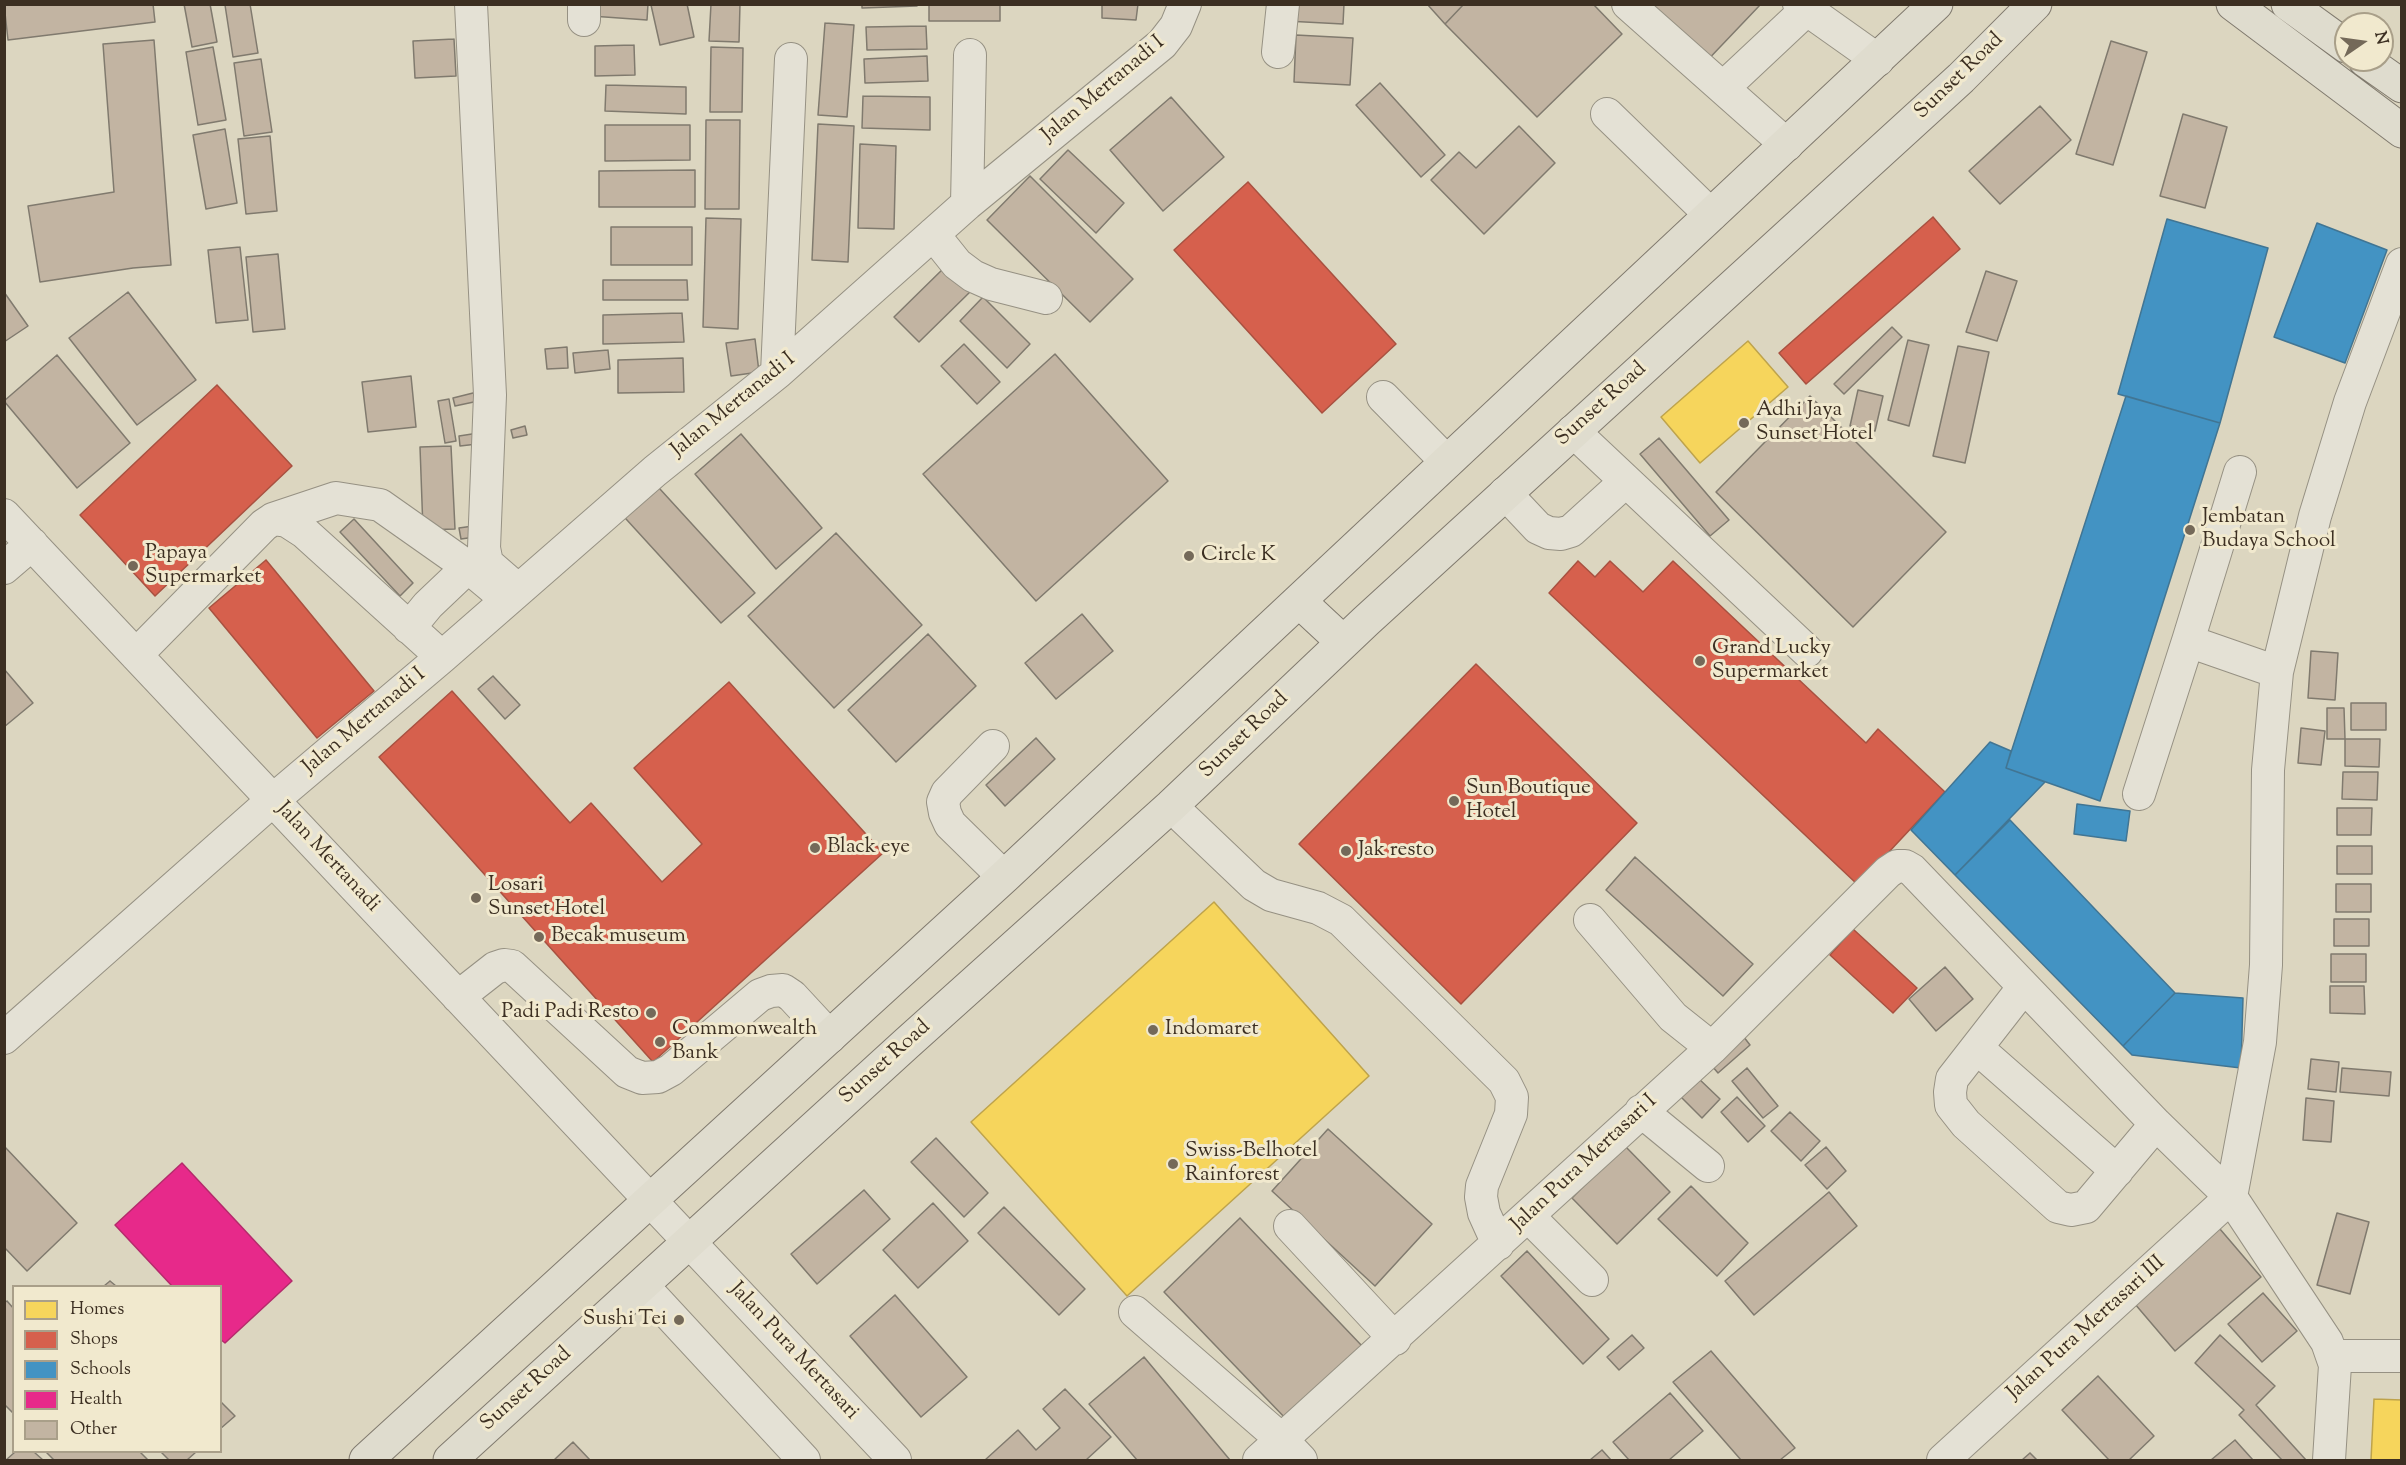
<!DOCTYPE html>
<html>
<head>
<meta charset="utf-8">
<style>
  body { margin:0 }
  #map { position:relative; width:2406px; height:1465px; overflow:hidden; background:#dcd6c0; font-family:"Sorts Mill Goudy",serif }
  canvas { display:block }
  .frame { position:absolute; inset:0; border:6px solid #3c2f22; pointer-events:none }
  .legend { position:absolute; left:12px; top:1285px; width:210px; height:168px; box-sizing:border-box; background:#f1e9ce; border:2px solid #a99f89; margin:0; padding:8px 10px; list-style:none; font-size:18px; color:#3c2f22 }
  .legend li { display:flex; align-items:center; gap:12px; height:30px }
  .legend b { width:30px; border:2px solid #a99f89 }
  .north { position:absolute; left:2334px; top:12px; width:60px; height:60px; box-sizing:border-box; background:#f1e9ce; border:2px solid #a99f89; border-radius:50%; rotate:77deg; font-size:16px; font-weight:700; line-height:24px; text-align:center; color:#3c2f22 }
  .north::after { content:''; display:block; margin:auto; width:21px; height:27px; background:#746959; clip-path:polygon(50% 0,100% 100%,50% 72%,0 100%) }
</style>
</head>
<body>
<div id="map">
<canvas width="2406" height="1465"></canvas>
<div class="frame"></div>
<ul class="legend">
<li><b style="height:16px;background:#f6d55c"></b>Homes</li>
<li><b style="height:16px;background:#d6604d"></b>Shops</li>
<li><b style="height:16px;background:#4393c3"></b>Schools</li>
<li><b style="height:16px;background:#e7298a"></b>Health</li>
<li><b style="height:16px;background:#c2b4a2"></b>Other</li>
</ul>
<div class="north">N</div>
</div>
<script>
const c = document.querySelector('canvas').getContext('2d');
c.lineJoin = 'round';
function paint(path, color) {
  c.fillStyle = color;
  c.fill(path, 'evenodd');
}
function poly(rows) {
  const path = new Path2D();
  for (const r of rows) {
    path.moveTo(r[0], r[1]);
    for (let i = 2; i < r.length; i += 2) path.lineTo(r[i], r[i + 1]);
  }
  return path;
}
function strokePath(path, color, width, dash) {
  c.strokeStyle = color;
  c.lineWidth = width;
  c.lineCap = dash ? 'butt' : 'round';
  c.setLineDash(dash || []);
  c.stroke(path);
}
function label(font, color, halo, rows, align = 'center') {
  c.font = font + ' "Sorts Mill Goudy",serif';
  c.lineWidth = 6;
  c.setLineDash([]);
  c.textBaseline = 'middle';
  c.strokeStyle = halo;
  c.fillStyle = color;
  for (const [text, x, y, turn = 0] of rows) {
    c.save();
    c.translate(x, y);
    c.rotate((+turn || 0) * Math.PI / 180);
    c.textAlign = isNaN(turn) ? turn : align;
    if (halo) c.strokeText(text, 0, 0);
    c.fillText(text, 0, 0);
    c.restore();
  }
}
const homes = poly([
  [1748,341,1788,387,1700,463,1661,417,1748,341],
  [1214,902,1369,1076,1127,1296,971,1122,1214,902],
  [2374,1399,2402,1400,2402,1460,2371,1460,2374,1399]
]);
const shops = poly([
  [1248,182,1396,344,1322,413,1174,250,1248,182],
  [1933,217,1960,249,1806,384,1779,353,1933,217],
  [217,385,292,466,155,596,80,515,217,385],
  [266,560,374,691,317,738,209,608,266,560],
  [1578,561,1595,577,1610,561,1643,592,1673,561,1866,743,1878,729,1945,792,1858,885,1549,593,1578,561],
  [1476,664,1637,823,1461,1004,1299,844,1476,664],
  [729,682,883,853,653,1062,379,757,452,691,570,823,591,803,662,882,702,844,634,768,729,682],
  [1853,929,1917,988,1893,1013,1830,955,1853,929]
]);
const schools = poly([
  [2167,219,2268,248,2220,423,2118,394,2167,219],
  [2317,223,2387,250,2345,363,2274,337,2317,223],
  [2126,396,2220,423,2100,801,2006,768,2126,396],
  [1990,742,2011,751,2006,768,2045,782,1955,875,1911,830,1990,742],
  [2077,804,2130,811,2126,841,2074,834,2077,804],
  [2010,820,2175,993,2123,1046,1955,875,2010,820],
  [2175,993,2243,998,2241,1068,2132,1055,2123,1046,2175,993]
]);
const health = poly([
  [182,1163,292,1281,225,1343,220,1339,220,1286,172,1286,115,1225,182,1163]
]);
const building = poly([
  [4,4,153,4,155,22,8,40,4,4],
  [184,4,210,4,217,42,192,47,184,4],
  [250,4,258,53,233,57,225,5,250,4],
  [592,4,648,4,647,20,591,16,592,4],
  [687,4,694,37,660,45,651,5,687,4],
  [711,4,740,4,739,42,709,41,711,4],
  [862,4,917,4,917,6,862,8,862,4],
  [929,4,1000,4,1000,21,929,21,929,4],
  [1102,4,1138,4,1136,20,1102,18,1102,4],
  [1287,4,1344,4,1343,24,1286,21,1287,4],
  [1427,4,1464,4,1445,24,1427,4],
  [1464,4,1593,4,1622,34,1537,117,1445,24,1464,4],
  [1638,4,1761,4,1701,67,1638,4],
  [825,23,854,25,847,117,818,115,825,23],
  [926,26,927,49,867,50,866,27,926,26],
  [1296,35,1353,38,1350,85,1294,82,1296,35],
  [454,39,456,76,415,78,413,41,454,39],
  [154,40,171,265,133,268,40,282,28,206,114,192,103,44,154,40],
  [2111,41,2147,52,2113,165,2076,154,2111,41],
  [634,45,635,75,595,76,595,46,634,45],
  [213,47,226,120,198,125,186,52,213,47],
  [711,47,743,48,742,112,710,112,711,47],
  [927,56,928,81,865,83,864,59,927,56],
  [261,59,272,132,244,136,234,63,261,59],
  [1380,83,1445,155,1421,177,1356,105,1380,83],
  [606,85,686,87,686,114,605,111,606,85],
  [863,96,930,97,930,130,862,128,863,96],
  [1171,97,1224,157,1163,211,1110,150,1171,97],
  [2040,106,2071,140,2000,204,1969,171,2040,106],
  [2183,114,2227,127,2205,208,2160,196,2183,114],
  [706,120,740,120,739,209,705,209,706,120],
  [818,124,854,126,848,262,812,260,818,124],
  [605,125,690,125,690,160,605,161,605,125],
  [1519,126,1555,163,1484,234,1431,180,1459,152,1476,168,1519,126],
  [225,129,237,203,206,209,193,135,225,129],
  [270,136,277,211,246,214,238,139,270,136],
  [860,144,896,146,894,229,858,228,860,144],
  [1068,150,1124,203,1096,233,1040,179,1068,150],
  [695,170,695,207,599,207,599,171,695,170],
  [1030,176,1133,279,1090,322,987,220,1030,176],
  [706,218,741,219,738,329,703,327,706,218],
  [611,227,692,227,692,265,611,265,611,227],
  [240,247,248,320,216,323,208,250,240,247],
  [278,254,285,329,253,332,246,257,278,254],
  [948,264,972,290,919,342,894,317,948,264],
  [1986,271,2017,281,1997,341,1966,332,1986,271],
  [603,280,687,280,688,300,603,300,603,280],
  [4,292,28,326,4,342,4,292],
  [128,292,196,380,137,425,69,338,128,292],
  [983,297,1030,344,1007,368,960,321,983,297],
  [682,313,684,342,603,344,603,315,682,313],
  [1892,327,1902,337,1844,394,1834,384,1892,327],
  [755,339,759,372,731,376,726,343,755,339],
  [1908,340,1929,345,1909,426,1888,420,1908,340],
  [964,344,1000,382,977,404,941,366,964,344],
  [1958,346,1989,352,1965,463,1933,456,1958,346],
  [567,347,568,368,547,369,545,349,567,347],
  [608,350,610,369,575,373,573,353,608,350],
  [1055,354,1168,481,1036,601,923,474,1055,354],
  [57,355,130,443,77,488,4,401,57,355],
  [683,358,684,392,618,393,618,360,683,358],
  [411,376,416,427,368,432,362,382,411,376],
  [1858,390,1883,396,1875,431,1850,426,1858,390],
  [481,391,483,400,455,406,453,398,481,391],
  [1810,396,1946,532,1853,627,1716,492,1810,396],
  [449,399,456,441,445,443,438,401,449,399],
  [525,426,527,435,513,438,511,430,525,426],
  [485,432,486,443,460,446,459,436,485,432],
  [741,434,822,528,776,569,695,474,741,434],
  [1659,438,1729,520,1710,536,1640,454,1659,438],
  [451,446,455,529,423,530,420,447,451,446],
  [649,477,755,593,721,623,616,508,649,477],
  [354,519,413,583,400,596,340,532,354,519],
  [480,525,482,536,461,539,459,528,480,525],
  [836,533,922,625,834,708,748,616,836,533],
  [1082,614,1113,651,1056,699,1025,663,1082,614],
  [928,634,976,686,896,762,848,710,928,634],
  [2311,651,2338,653,2335,700,2308,698,2311,651],
  [4,669,33,703,4,727,4,669],
  [493,676,520,705,505,719,478,689,493,676],
  [2351,703,2386,703,2386,730,2351,730,2351,703],
  [2327,708,2344,708,2345,739,2327,739,2327,708],
  [2301,728,2325,731,2321,765,2298,763,2301,728],
  [1036,738,1055,759,1005,806,986,785,1036,738],
  [2345,739,2380,739,2379,767,2345,766,2345,739],
  [2343,772,2378,772,2377,800,2342,799,2343,772],
  [2337,808,2372,808,2371,835,2337,835,2337,808],
  [2337,846,2372,846,2372,874,2337,874,2337,846],
  [1635,857,1753,964,1723,996,1606,890,1635,857],
  [2336,884,2371,884,2371,912,2336,912,2336,884],
  [2334,919,2369,919,2369,946,2334,946,2334,919],
  [2331,954,2366,954,2366,982,2331,982,2331,954],
  [1945,967,1973,999,1936,1031,1909,999,1945,967],
  [2330,986,2364,986,2365,1014,2330,1013,2330,986],
  [1740,1032,1750,1045,1718,1073,1707,1060,1740,1032],
  [2311,1059,2339,1062,2336,1092,2308,1089,2311,1059],
  [1747,1068,1778,1106,1763,1118,1732,1081,1747,1068],
  [2342,1068,2391,1072,2389,1096,2340,1092,2342,1068],
  [1697,1077,1720,1099,1702,1118,1679,1095,1697,1077],
  [1737,1097,1765,1126,1748,1142,1721,1112,1737,1097],
  [2306,1098,2334,1101,2331,1142,2303,1140,2306,1098],
  [1790,1112,1820,1141,1801,1161,1771,1131,1790,1112],
  [1328,1129,1432,1224,1375,1286,1272,1191,1328,1129],
  [936,1138,988,1193,964,1217,911,1162,936,1138],
  [1624,1145,1670,1192,1617,1244,1572,1198,1624,1145],
  [4,1146,77,1223,27,1271,4,1247,4,1146],
  [1826,1147,1846,1171,1827,1189,1805,1165,1826,1147],
  [1691,1186,1748,1243,1717,1276,1658,1219,1691,1186],
  [864,1190,890,1219,817,1284,791,1254,864,1190],
  [1829,1192,1857,1226,1754,1315,1725,1281,1829,1192],
  [933,1203,968,1241,918,1288,883,1250,933,1203],
  [1004,1207,1085,1289,1059,1315,978,1233,1004,1207],
  [2337,1213,2369,1222,2350,1294,2317,1285,2337,1213],
  [1240,1218,1363,1347,1288,1421,1164,1292,1240,1218],
  [2214,1222,2261,1277,2175,1351,2129,1297,2214,1222],
  [1527,1251,1609,1339,1583,1364,1501,1276,1527,1251],
  [110,1281,116,1286,104,1286,110,1281],
  [2263,1293,2297,1331,2262,1362,2228,1324,2263,1293],
  [895,1295,967,1377,921,1417,850,1336,895,1295],
  [7,1301,14,1309,14,1414,4,1404,4,1303,7,1301],
  [1632,1335,1644,1348,1619,1370,1607,1357,1632,1335],
  [2220,1335,2275,1386,2256,1405,2306,1460,2282,1460,2239,1415,2244,1410,2195,1363,2220,1335],
  [1711,1351,1795,1448,1780,1460,1741,1460,1673,1382,1711,1351],
  [1144,1357,1230,1460,1137,1460,1089,1404,1144,1357],
  [2098,1376,2154,1436,2129,1460,2109,1460,2062,1410,2098,1376],
  [1065,1389,1111,1437,1086,1460,985,1460,1018,1430,1036,1450,1060,1428,1043,1409,1065,1389],
  [1670,1393,1703,1431,1669,1460,1629,1460,1613,1442,1670,1393],
  [220,1401,235,1416,220,1429,220,1401],
  [2235,1440,2253,1460,2211,1460,2235,1440],
  [573,1442,590,1460,554,1460,573,1442],
  [1602,1450,1611,1460,1590,1460,1602,1450],
  [15,1452,34,1452,43,1460,6,1460,15,1452],
  [46,1452,140,1452,148,1460,54,1460,46,1452],
  [161,1452,196,1452,187,1460,169,1460,161,1452],
  [2030,1453,2037,1460,2022,1460,2030,1453]
]);
const minor = poly([
  [471,4,490,395,484,548,487,563,518,590],
  [584,4,584,20],
  [1628,4,1787,145],
  [1799,4,1878,60],
  [1278,52,1283,4],
  [1724,87,1805,11],
  [1607,114,1711,215],
  [967,204,970,55],
  [933,234,957,264,973,276,991,284,1046,298],
  [777,373,791,59],
  [1383,397,1447,462],
  [1573,431,1807,651],
  [2240,472,2188,641,2277,672],
  [1505,493,1538,528,1549,533,1561,534,1571,531,1625,482],
  [4,515,895,1460],
  [273,519,336,498,380,505,468,567,498,592],
  [4,568,32,544],
  [409,628,428,605,468,567],
  [136,655,264,525,273,519,287,521,304,532,442,657],
  [993,746,947,793,943,802,945,813,950,824,1004,877],
  [2139,794,2188,641],
  [1171,806,1254,885,1271,895,1318,908,1341,920,1504,1081,1512,1097,1511,1114,1482,1186,1481,1197,1484,1213,1498,1244],
  [1590,920,1673,1017,1712,1048],
  [2023,988,1952,1079,1950,1092,1951,1105,1966,1124,2058,1207,2071,1210,2086,1207,2156,1124],
  [458,997,495,968,504,965,512,966,627,1072,642,1078,658,1077,671,1070,760,995,771,991,783,990,792,996,830,1037],
  [4,1038,273,800,442,657,655,471,777,373,967,204,1162,44,1176,26,1185,4],
  [1977,1048,2117,1171],
  [1641,1111,1708,1166],
  [2231,1197,2260,1042,2266,965,2268,770,2277,672,2315,516,2350,402,2402,264],
  [1528,1216,1592,1280],
  [1290,1226,1395,1339],
  [642,1285,804,1460],
  [1135,1312,1281,1439,1301,1460],
  [2332,1356,2402,1356],
  [1259,1460,1712,1048,1888,872,1897,866,1905,866,1912,870,2156,1124,2231,1197,2327,1342,2335,1365,2329,1460],
  [1943,1460,2231,1197]
]);
const highway = poly([
  [2233,4,2402,131],
  [2288,4,2346,46],
  [2365,60,2402,86],
  [1300,602,1343,642],
  [366,1460,1004,877,1936,4],
  [450,1460,906,1044,1171,806,1366,621,1961,78,2035,4]
]);
const markers = [
  [1744,423,6,"#746959"],
  [2190,530,6,"#746959"],
  [1189,556,6,"#746959"],
  [133,566,6,"#746959"],
  [1700,661,6,"#746959"],
  [1454,801,6,"#746959"],
  [815,848,6,"#746959"],
  [1346,851,6,"#746959"],
  [476,898,6,"#746959"],
  [539,937,6,"#746959"],
  [651,1013,6,"#746959"],
  [1153,1030,6,"#746959"],
  [660,1042,6,"#746959"],
  [1173,1164,6,"#746959"],
  [679,1320,6,"#746959"]
];
const streetNames = [
  ["Sunset Road",1960,77,-44],
  ["Jalan Mertanadi I",1104,90,-40],
  ["Sunset Road",1602,405,-42],
  ["Jalan Mertanadi I",734,406,-39],
  ["Jalan Mertanadi I",365,722,-40],
  ["Sunset Road",1245,736,-44],
  ["Jalan Mertanadi",327,858,47],
  ["Sunset Road",886,1063,-42],
  ["Jalan Pura Mertasari I",1585,1164,-43],
  ["Jalan Pura Mertasari III",2087,1329,-42],
  ["Jalan Pura Mertasari",793,1352,47],
  ["Sunset Road",527,1390,-42]
];
const poiNames = [
  ["Adhi Jaya",1756,411],
  ["Sunset Hotel",1756,435],
  ["Jembatan",2202,518],
  ["Budaya School",2202,542],
  ["Papaya",145,554],
  ["Supermarket",145,578],
  ["Circle K",1201,556],
  ["Grand Lucky",1712,649],
  ["Supermarket",1712,673],
  ["Sun Boutique",1466,789],
  ["Hotel",1466,813],
  ["Black eye",827,848],
  ["Jak resto",1358,851],
  ["Losari",488,886],
  ["Sunset Hotel",488,910],
  ["Becak museum",551,937],
  ["Padi Padi Resto",639,1013,"right"],
  ["Commonwealth",672,1030],
  ["Bank",672,1054],
  ["Indomaret",1165,1030],
  ["Swiss-Belhotel",1185,1152],
  ["Rainforest",1185,1176],
  ["Sushi Tei",667,1320,"right"]
];
paint(homes, '#f6d55c');
strokePath(homes, '#bea34b', 1.5);
paint(shops, '#d6604d');
strokePath(shops, '#a85140', 1.5);
paint(schools, '#4393c3');
strokePath(schools, '#417593', 1.5);
paint(health, '#e7298a');
strokePath(health, '#b42b6b', 1.5);
paint(building, '#c2b4a2');
strokePath(building, '#807a6e', 1.5);
strokePath(minor, '#969183', 34);
strokePath(highway, '#807a6e', 35);
strokePath(minor, '#e4e1d5', 32);
strokePath(highway, '#dfdcce', 33);
for (const [x, y, r, color] of markers) {
  const dot = new Path2D();
  dot.arc(x, y, r, 0, 2 * Math.PI);
  c.fillStyle = color;
  c.fill(dot);
  strokePath(dot, '#f1e9ce', 2);
}
label('21px', '#3c2f22', '#f1e9ce', streetNames);
label('21px', '#3c2f22', '#f1e9ce', poiNames, 'left');
</script>
</body>
</html>
